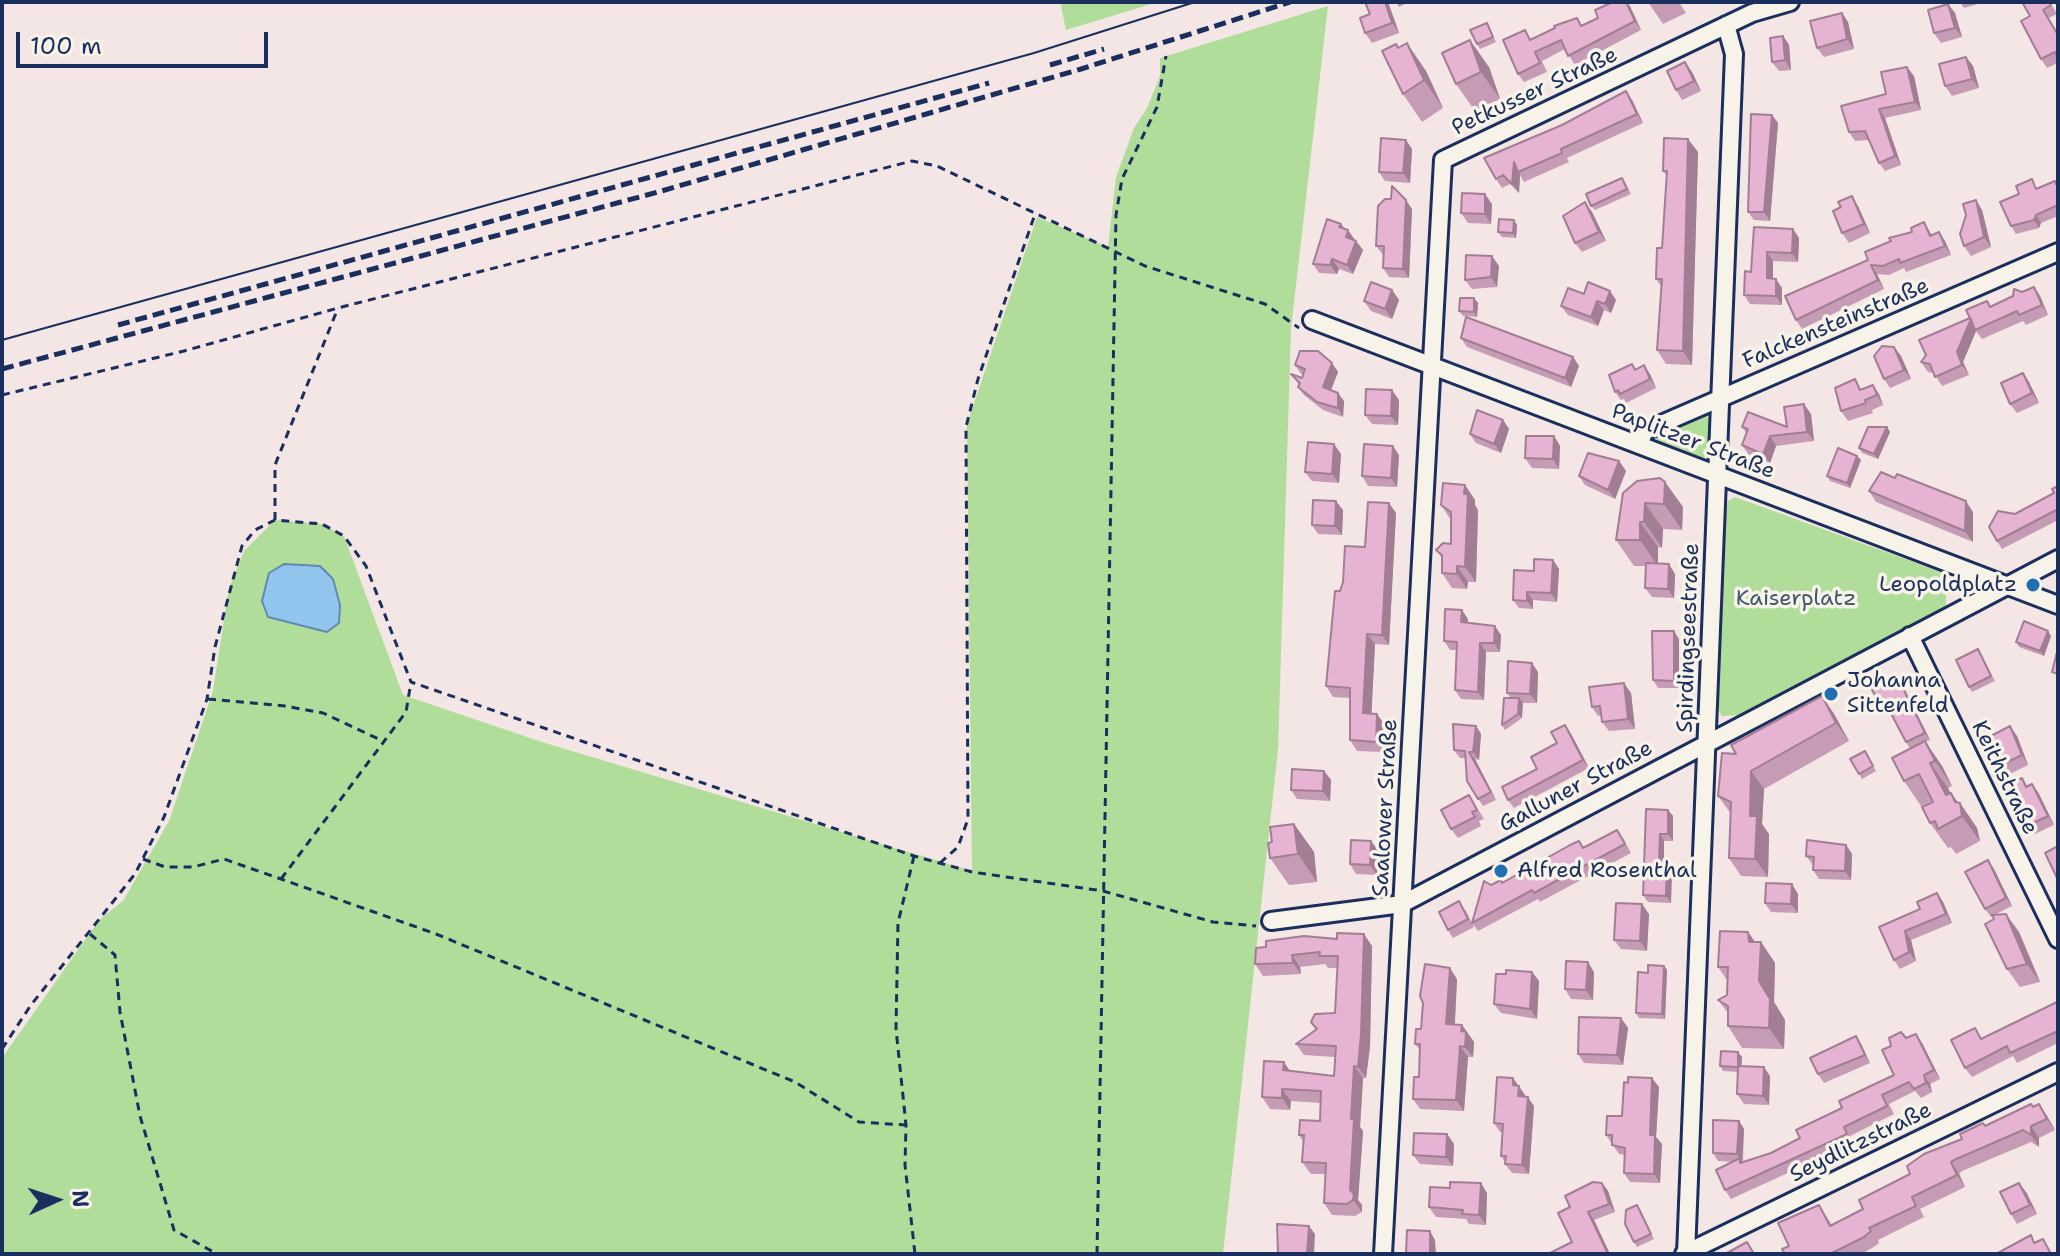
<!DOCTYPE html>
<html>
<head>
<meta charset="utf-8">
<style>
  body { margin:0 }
  #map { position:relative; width:2060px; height:1256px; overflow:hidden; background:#f4e6e4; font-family:"Shantell Sans",sans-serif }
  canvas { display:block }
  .frame { position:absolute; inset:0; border:4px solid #1b2f5e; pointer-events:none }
  .north { position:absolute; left:16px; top:1160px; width:80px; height:80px; -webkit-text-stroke:6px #f7f3e8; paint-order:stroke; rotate:87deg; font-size:22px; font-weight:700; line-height:32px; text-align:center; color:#1b2f5e }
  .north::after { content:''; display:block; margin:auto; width:28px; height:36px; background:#1b2f5e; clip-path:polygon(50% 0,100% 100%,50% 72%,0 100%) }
  .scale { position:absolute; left:16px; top:32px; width:252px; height:36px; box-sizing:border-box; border:4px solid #1b2f5e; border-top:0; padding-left:10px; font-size:24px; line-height:28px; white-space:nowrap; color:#1b2f5e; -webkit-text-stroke:6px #f7f3e8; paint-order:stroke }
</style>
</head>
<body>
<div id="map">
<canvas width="2060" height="1256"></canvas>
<div class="frame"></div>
<div class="north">N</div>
<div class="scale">100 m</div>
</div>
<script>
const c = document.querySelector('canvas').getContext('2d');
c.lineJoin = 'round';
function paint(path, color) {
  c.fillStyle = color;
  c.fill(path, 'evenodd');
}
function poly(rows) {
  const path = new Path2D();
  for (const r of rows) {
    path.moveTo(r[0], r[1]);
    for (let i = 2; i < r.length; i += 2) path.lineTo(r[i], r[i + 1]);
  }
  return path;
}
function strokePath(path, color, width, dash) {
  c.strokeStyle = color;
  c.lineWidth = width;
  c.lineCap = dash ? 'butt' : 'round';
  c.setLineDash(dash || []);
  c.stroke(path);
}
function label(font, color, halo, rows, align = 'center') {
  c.font = font + ' "Shantell Sans",sans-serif';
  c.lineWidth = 7;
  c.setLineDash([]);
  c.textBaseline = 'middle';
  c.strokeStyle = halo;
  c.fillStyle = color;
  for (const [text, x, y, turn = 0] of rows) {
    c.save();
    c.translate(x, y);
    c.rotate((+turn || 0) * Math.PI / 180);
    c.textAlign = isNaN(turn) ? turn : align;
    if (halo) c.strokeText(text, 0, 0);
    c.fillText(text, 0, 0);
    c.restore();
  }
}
const green = poly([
  [1065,2,1158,2,1066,30,1061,6],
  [1328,6,1291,329,1278,750,1223,1254,3,1254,2,1058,99,920,123,901,169,821,213,691,229,588,244,551,275,520,322,524,344,536,403,695,542,742,972,871,967,424,1037,217,1108,247,1116,177,1134,128,1147,108,1160,76,1160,58],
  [1703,414,1709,418,1708,450,1704,458,1656,440,1655,434],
  [1735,497,1941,572,1946,579,1946,606,1739,715,1722,716,1716,706,1724,512,1728,501]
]);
const water = poly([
  [284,564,320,566,333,579,340,605,339,623,327,632,268,617,262,601,269,573,284,564]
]);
const path = poly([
  [2,395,184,351,338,308,912,161,937,166,1145,266,1265,304,1299,328],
  [275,520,275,465,338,308],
  [208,699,285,706,323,713,385,742],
  [914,856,898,923,896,1029,906,1125,905,1165,915,1254],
  [143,859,165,867,193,867,224,859,281,879,436,934,795,1082,859,1122,906,1125],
  [940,863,958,847,968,819,966,427,978,379,1035,214],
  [281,879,406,712,411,682],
  [90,934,115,955,120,1012,140,1116,174,1230,217,1254],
  [2,1049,31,1005,135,874,164,817,207,699,215,647,242,546,255,530,275,520,322,524,344,536,366,566,411,682,914,856,972,872,1103,891,1213,922,1256,926],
  [1097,1254,1116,215,1122,179,1157,107,1166,56]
]);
const minor = poly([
  [1312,320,2058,605],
  [1639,444,1645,431,2058,252],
  [1910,636,2058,939],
  [1271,921,1402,904,2058,559],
  [1383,1254,1443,160,1752,13,1790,2],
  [1684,1254,2058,1072],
  [1686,1254,1734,54,1726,25]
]);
const tram = poly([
  [2,340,1034,53,1195,2]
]);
const rail = poly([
  [1050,65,1104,49],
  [118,325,989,83],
  [2,369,658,192,1081,69,1290,2]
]);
const wall = poly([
  [1388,2,1399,33,1372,43,1365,33,1370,14],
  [1396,2,1409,2,1399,7],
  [1613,2,1627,2,1641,30,1575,65,1565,49,1542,61,1547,72,1524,82,1518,74,1532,40,1582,25,1598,18],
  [1648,2,1679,2,1686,13,1663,24],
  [1960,2,1985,2,1964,8],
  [2022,2,2050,2,2057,14,2049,18,2058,34,2058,63,2047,68,2041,59,2030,16],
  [1948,4,1955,13,1962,37,1941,43,1934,33],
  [1842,13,1848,22,1854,49,1824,57,1817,48],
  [1487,23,1496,42,1480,49,1477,44],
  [1783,36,1789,45,1791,70,1779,71,1772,62],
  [1966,57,1973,66,1979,88,1952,96,1945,86],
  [1489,67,1500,99,1475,111,1456,84],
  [1426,71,1443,108,1422,122,1403,94],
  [1692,72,1701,91,1682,100,1676,90],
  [1914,76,1921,110,1885,118,1901,165,1885,171,1879,163,1869,140,1855,141,1849,132,1886,94],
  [1632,100,1643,123,1567,158,1569,162,1524,182,1520,175,1519,193,1510,184,1502,188,1496,179],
  [1772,115,1778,123,1770,221,1754,220,1748,212],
  [1412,149,1410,183,1385,181,1379,172],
  [1698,152,1692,365,1666,364,1657,350,1661,286,1656,279,1662,248,1667,176,1663,171],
  [2055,181,2058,186,2058,216,2041,223,2039,228,2016,234,2011,226,2038,188],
  [1625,182,1631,194,1595,210,1591,206],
  [1492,204,1491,224,1468,223,1461,213],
  [1858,206,1870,233,1849,243,1842,233],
  [1412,209,1409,278,1389,277,1383,268,1383,255,1376,246],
  [1982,210,1991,247,1971,256,1964,246],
  [1592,212,1606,241,1582,252,1575,243],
  [1924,222,1932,235,1939,232,1945,241,1951,255,1906,272,1904,268,1889,275,1877,274,1884,289,1802,329,1796,320,1868,260],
  [1341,224,1363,250,1353,274,1339,269,1337,274,1319,273,1313,264],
  [1517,225,1516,238,1502,237,1498,232],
  [1754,227,1793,229,1799,238,1798,262,1773,261,1773,279,1782,288,1782,305,1750,304,1744,295,1751,272],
  [1499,266,1497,287,1472,289,1465,280],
  [2034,287,2040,296,2048,315,2026,325,2023,321,1982,339,1976,331,1963,362,1969,375,1942,386,1934,373,1928,372,1921,362,1970,318,1987,301,1991,306],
  [1392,290,1399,300,1392,319,1371,311,1364,301],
  [1584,294,1616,300,1611,313,1604,310,1598,326,1568,315,1561,306],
  [1474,298,1478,303,1477,317,1463,316,1459,311],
  [1461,338,1573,357,1579,366,1571,387,1467,347],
  [1894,347,1901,356,1911,379,1890,388,1884,379],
  [1332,363,1338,372,1331,390,1344,401,1343,417,1323,410,1304,395,1298,387,1299,385,1291,374,1302,378,1303,374,1301,374,1295,365],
  [1632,364,1636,369,1644,365,1650,374,1656,388,1626,403,1624,399,1621,400,1615,392],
  [2023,373,2029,382,2039,403,2017,413,2010,404],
  [1862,389,1879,394,1883,405,1872,410,1873,413,1848,421,1841,411],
  [1399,400,1398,425,1372,424,1365,415],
  [1811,414,1814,441,1776,446,1770,463,1749,455,1742,445,1747,434,1742,427,1787,427],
  [1503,420,1509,429,1501,453,1476,443,1470,434],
  [1887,427,1890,432,1878,459,1862,453,1859,448],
  [1554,436,1560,446,1559,469,1532,468,1525,458],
  [1341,454,1339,483,1312,481,1305,472],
  [1399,455,1397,487,1368,486,1362,476],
  [1857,456,1861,460,1850,488,1830,481,1827,476],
  [1619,461,1626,471,1615,499,1585,485,1579,476],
  [1637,481,1665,482,1683,507,1682,530,1663,529,1662,548,1658,547,1658,564,1675,574,1674,598,1652,597,1645,588,1646,566,1634,566,1616,540],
  [1465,485,1475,500,1475,505,1478,510,1476,582,1468,582,1467,589,1452,588,1442,573,1442,558,1436,550,1451,544,1451,520,1441,505],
  [2058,486,2058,520,2002,549,1997,541,2054,493],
  [1869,491,1973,512,1973,542,1876,502],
  [1343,510,1342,535,1318,534,1312,525],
  [1396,513,1389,645,1375,644,1371,714,1377,714,1384,724,1384,752,1357,751,1350,740,1350,698,1333,697,1326,686,1340,591,1365,547],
  [1553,560,1559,569,1557,602,1533,600,1533,609,1519,608,1513,600,1534,571],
  [1468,619,1468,623,1501,635,1500,652,1486,652,1484,700,1461,699,1455,690,1457,650,1450,650,1444,641],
  [2051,636,2044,656,2019,647,2016,642],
  [1679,639,1679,688,1658,688,1653,680],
  [1978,649,1995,681,1972,692,1969,687],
  [1538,672,1537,703,1522,703,1522,718,1505,730,1502,725,1511,698,1507,693],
  [1896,674,1900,680,1930,740,1925,742,1942,766,1952,786,1948,788,1950,793,1958,802,1960,803,1977,828,1980,841,1956,854,1951,847,1948,848,1930,823,1932,801,1921,806,1904,781,1910,749,1890,711,1885,714,1881,707],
  [1631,693,1635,729,1609,731,1602,722,1602,716,1598,716,1592,707],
  [1822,696,1834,714,1849,741,1764,789,1762,824,1769,834,1768,877,1741,876,1729,858,1731,814,1718,796,1736,754],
  [1565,725,1571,734,1589,768,1514,808,1508,800,1537,769,1557,743],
  [1476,726,1481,734,1479,760,1475,759,1496,800,1483,806,1467,781,1465,758,1460,758,1454,750],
  [2017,736,2028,765,2010,774,2003,764],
  [1865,751,1876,771,1862,779,1859,774],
  [1324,771,1331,780,1330,801,1297,799,1291,790],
  [2022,778,2027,786,2038,792,2054,825,2035,834,2029,825],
  [1469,795,1484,819,1479,821,1481,826,1458,838,1451,829],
  [1646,809,1668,810,1673,816,1673,841,1664,841,1664,860,1672,867,1671,903,1648,902,1643,895],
  [1294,824,1314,852,1317,882,1289,885,1270,858,1272,842],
  [1623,838,1631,853,1540,902,1538,899,1478,931,1472,923,1491,885,1503,883,1579,841,1584,847],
  [1846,845,1852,854,1851,880,1819,879,1813,870,1813,865,1806,856],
  [1378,850,1377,875,1356,874,1350,864],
  [1994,869,2012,906,1996,914,2019,932,2040,982,2020,987,2007,969,1993,916,1991,917,1985,909],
  [1937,893,1943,902,1952,923,1911,940,1916,961,1900,969,1894,960,1879,927,1920,909],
  [1798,894,1798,913,1771,912,1765,903],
  [1465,909,1474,927,1453,938,1448,930],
  [1649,914,1647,951,1621,949,1614,940],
  [1748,932,1755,942,1761,942,1775,963,1774,1002,1785,1020,1784,1049,1742,1048,1728,1026,1728,1013,1718,1000,1727,995,1727,980,1718,967],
  [1372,946,1370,1046,1366,1078,1363,1078,1360,1127,1363,1131,1358,1200,1362,1205,1362,1212,1355,1216,1332,1215,1324,1203,1325,1174,1311,1174,1302,1162,1303,1141,1299,1135,1320,1121,1321,1103,1291,1101,1290,1110,1270,1109,1262,1097,1290,1071,1334,1076,1335,1057,1304,1055,1296,1044,1316,1030,1311,1022,1335,1013,1338,968,1328,968,1325,964,1300,967,1301,974,1263,976,1255,964,1256,948],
  [1664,966,1667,970,1665,1019,1639,1018,1636,1013,1648,973],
  [1532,972,1539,981,1537,1019,1501,1013,1494,1004,1506,974],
  [1594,972,1593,1000,1571,999,1565,989],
  [1457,979,1455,1024,1462,1025,1474,1042,1473,1057,1468,1057,1464,1111,1420,1109,1413,1099,1419,1077,1420,1050,1415,1044,1421,1029],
  [2058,1003,2058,1043,2017,1063,2013,1056,1972,1077,1965,1068,1982,1038],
  [1621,1018,1628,1028,1623,1065,1584,1063,1578,1054],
  [1856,1036,1861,1044,1870,1063,1824,1083,1818,1074],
  [1906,1038,1922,1043,1940,1079,1930,1084,1932,1092,1921,1098,1915,1091,1889,1104,1894,1114,1850,1136,1853,1143,1731,1199,1725,1190,1733,1162,1718,1161,1713,1153,1739,1121,1744,1129,1743,1162,1771,1153,1800,1138,1842,1108,1894,1075],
  [1742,1057,1741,1066,1770,1076,1769,1105,1744,1104,1737,1094,1738,1072,1723,1071,1720,1066],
  [1513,1078,1525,1096,1534,1106,1529,1174,1512,1173,1505,1164,1505,1162,1501,1156,1502,1132,1500,1132,1494,1123],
  [1659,1087,1656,1137,1662,1144,1660,1183,1630,1182,1624,1173,1625,1155,1619,1154,1606,1135,1622,1116],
  [2039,1104,2047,1116,2055,1130,2039,1138,2039,1147,2031,1142,1962,1171,1959,1174,1965,1187,1920,1209,1924,1217,1878,1240,1879,1243,1872,1248,1861,1254,1785,1254,1819,1205,1832,1225,1863,1209,1910,1174,1962,1139,1986,1126],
  [1447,1134,1454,1144,1453,1166,1420,1164,1413,1155],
  [1602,1183,1608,1191,1615,1212,1594,1220,1610,1254,1548,1254,1572,1242,1570,1207],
  [2026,1192,2037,1214,2017,1224,2011,1214],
  [1487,1193,1486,1225,1469,1224,1466,1219,1436,1217,1429,1207],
  [1640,1209,1654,1239,1637,1247,1634,1242]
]);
const shadedWall = poly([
  [1385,2,1388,2,1399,33,1392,23],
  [1626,2,1630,6,1641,30,1635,21],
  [1948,4,1955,13,1962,37,1955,28],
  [1842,13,1848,22,1854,49,1847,39],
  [1783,36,1789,45,1791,70,1785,60],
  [1470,40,1489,67,1500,99,1481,72],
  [1407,43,1426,71,1443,108,1424,80],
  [1966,57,1973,66,1979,88,1972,79],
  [1685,62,1692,72,1701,91,1694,81],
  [1907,67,1914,76,1921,110,1915,102],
  [1626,91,1632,100,1643,123,1637,114],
  [1879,109,1885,118,1901,165,1895,156],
  [1772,115,1778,123,1770,221,1764,212],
  [1688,139,1698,152,1692,365,1683,351],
  [1406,140,1412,149,1410,183,1403,173],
  [1514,162,1520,175,1519,193,1512,184],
  [1485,194,1492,204,1491,224,1485,214],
  [1852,196,1858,206,1870,233,1864,224],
  [1406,200,1412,209,1409,278,1403,269],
  [1976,200,1982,210,1991,247,1984,237],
  [1585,202,1592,212,1606,241,1599,232],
  [2036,215,2041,223,2039,228,2034,220],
  [1514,220,1517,225,1516,238,1513,233],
  [1341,224,1347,233,1348,230,1355,240,1352,246,1339,227],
  [1793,229,1799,238,1798,262,1792,253],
  [1939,232,1945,241,1951,255,1945,246],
  [1356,241,1363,250,1353,274,1347,265],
  [1767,252,1773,261,1773,288,1767,278],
  [1492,256,1499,266,1497,287,1491,277],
  [1332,259,1339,269,1337,274,1330,265],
  [1871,265,1877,274,1884,289,1878,280],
  [1776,279,1782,288,1782,305,1776,296],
  [2034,287,2040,296,2048,315,2042,305],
  [1392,290,1399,300,1392,319,1385,309],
  [1610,291,1616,300,1611,313,1605,304],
  [1474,298,1478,303,1477,317,1474,312],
  [1597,301,1604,310,1598,326,1591,317],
  [1971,319,1976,331,1963,362,1969,375,1962,365,1957,352],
  [1894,347,1901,356,1911,379,1904,370],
  [1573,357,1579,366,1571,387,1565,378],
  [1332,363,1338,372,1329,395,1323,387],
  [1644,365,1650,374,1656,388,1650,379],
  [2023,373,2029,382,2039,403,2032,393],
  [1873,385,1879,394,1883,405,1877,395],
  [1392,390,1399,400,1398,425,1391,416],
  [1338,393,1344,401,1343,417,1338,408],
  [1804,404,1811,414,1814,441,1807,432],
  [1503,420,1509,429,1501,453,1494,444],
  [1887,427,1890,432,1878,459,1874,454],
  [1554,436,1560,446,1559,469,1553,459],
  [1770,436,1776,446,1770,463,1763,454],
  [1334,444,1341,454,1339,483,1332,474],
  [1393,446,1399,455,1397,487,1391,478],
  [1857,456,1861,460,1850,488,1847,483],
  [1619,461,1626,471,1615,499,1608,490],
  [1665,482,1683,507,1682,530,1664,504],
  [1465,485,1475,500,1475,505,1478,510,1476,582,1465,567],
  [1336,501,1343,510,1342,535,1335,526],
  [1966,501,1973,512,1973,542,1965,531],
  [1389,503,1396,513,1389,645,1382,635],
  [1645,503,1663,529,1662,548,1644,522],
  [1640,522,1658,547,1658,566,1640,540],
  [1553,560,1559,569,1557,602,1551,593],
  [1669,564,1675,574,1674,598,1668,589],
  [1457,566,1468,582,1467,589,1457,574],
  [1527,592,1533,600,1533,609,1527,601],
  [1462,610,1468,619,1467,631,1461,622],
  [1495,626,1501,635,1500,652,1494,643],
  [1674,631,1679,639,1679,688,1674,681],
  [2048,631,2051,636,2044,656,2040,651],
  [1367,634,1375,644,1371,724,1363,713],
  [1480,643,1486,652,1484,700,1478,692],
  [1532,663,1538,672,1537,703,1530,694],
  [1896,674,1900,680,1930,740,1925,733],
  [1624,683,1631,693,1635,729,1628,719],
  [1822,696,1834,714,1849,741,1836,723],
  [1519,698,1523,703,1522,718,1518,714],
  [1377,714,1384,724,1384,752,1376,742],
  [1565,725,1571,734,1589,768,1583,760],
  [1476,726,1481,734,1479,760,1473,752],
  [2010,726,2017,736,2028,765,2022,755],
  [1925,741,1942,766,1952,786,1935,761],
  [1469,752,1475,759,1496,800,1491,792],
  [1930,763,1948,788,1962,817,1946,795],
  [1324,771,1331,780,1330,801,1323,791],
  [1751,771,1764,789,1762,824,1769,834,1768,877,1755,859,1750,816],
  [2032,784,2038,792,2054,825,2048,816],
  [1951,793,1961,807,1960,803,1977,828,1980,841,1962,816],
  [1668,810,1673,816,1673,841,1668,834],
  [1294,824,1314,852,1317,882,1298,854],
  [1660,834,1664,841,1664,867,1659,860],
  [1371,841,1378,850,1377,875,1370,865],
  [1846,845,1852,854,1851,880,1845,871],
  [1667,860,1672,867,1671,903,1666,896],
  [1988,860,1994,869,2012,906,2006,898],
  [1792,884,1798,894,1798,913,1791,904],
  [1937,893,1943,902,1952,923,1946,914],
  [1642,904,1649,914,1647,951,1640,941],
  [2006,914,2019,932,2040,982,2027,964],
  [1905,931,1911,940,1916,961,1909,952],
  [1748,932,1760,949,1761,942,1775,963,1774,1002,1785,1020,1784,1049,1769,1028,1759,981,1749,942],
  [1364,934,1372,946,1370,1046,1366,1078,1358,1067],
  [1292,955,1300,967,1301,974,1293,963],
  [1588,962,1594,972,1593,1000,1586,990],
  [1664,966,1667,970,1665,1019,1662,1014],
  [1450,968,1457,979,1454,1035,1446,1024],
  [1532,972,1539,981,1537,1019,1530,1009],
  [1621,1018,1628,1028,1623,1065,1617,1055],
  [1462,1025,1474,1042,1473,1057,1465,1047,1461,1031],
  [1916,1034,1922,1043,1940,1079,1934,1070],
  [1856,1036,1861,1044,1870,1063,1865,1055],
  [1460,1046,1468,1057,1464,1111,1456,1100],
  [1738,1052,1742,1057,1741,1072,1738,1067],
  [1284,1062,1292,1074,1283,1070],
  [1354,1066,1363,1078,1360,1127,1363,1131,1358,1200,1362,1205,1362,1212,1353,1200,1350,1190,1351,1119],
  [1764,1067,1770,1076,1769,1105,1763,1096],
  [1924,1075,1930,1084,1932,1092,1926,1083],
  [1513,1078,1525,1095,1525,1105,1513,1085],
  [1652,1078,1659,1087,1656,1137,1662,1144,1660,1183,1654,1174,1650,1135],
  [1282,1089,1291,1101,1290,1110,1282,1098],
  [1528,1097,1534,1106,1529,1174,1522,1165],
  [2039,1104,2047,1116,2055,1130,2047,1119],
  [1739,1121,1744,1129,1742,1161,1746,1167,1740,1163,1740,1159,1737,1154],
  [2031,1126,2039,1138,2039,1147,2031,1135],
  [1447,1134,1454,1144,1453,1166,1446,1157],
  [1951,1162,1959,1174,1965,1187,1957,1175],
  [1481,1183,1487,1193,1486,1225,1479,1215],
  [1602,1183,1608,1191,1615,1212,1609,1204],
  [2019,1183,2026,1192,2037,1214,2030,1205],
  [1588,1212,1594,1220,1610,1254,1607,1252],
  [1309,1226,1315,1234,1314,1254,1307,1254],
  [1430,1231,1435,1240,1436,1254,1430,1254]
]);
const building = poly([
  [1365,2,1385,2,1392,23,1365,33,1360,18,1370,14,1365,2],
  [1613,2,1626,2,1635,21,1568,56,1561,40,1535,52,1540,63,1518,74,1503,40,1525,30,1530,40,1555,28,1554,26,1577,18,1581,26,1598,18,1595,10,1613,2],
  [2022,2,2049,2,2051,5,2043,10,2058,35,2058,59,2055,52,2041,59,2021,21,2030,16,2022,2],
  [1948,4,1955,28,1934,33,1928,10,1948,4],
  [1842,13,1847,39,1817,48,1810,21,1842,13],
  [1487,23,1493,37,1477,44,1470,30,1487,23],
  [1783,36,1785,60,1772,62,1770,38,1783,36],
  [1470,40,1481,72,1456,84,1442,53,1470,40],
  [1407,43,1424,80,1403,94,1382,51,1396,44,1398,48,1407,43],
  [1966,57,1972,79,1945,86,1939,64,1966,57],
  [1685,62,1694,81,1676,90,1667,71,1685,62],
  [1907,67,1915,102,1879,109,1895,156,1879,163,1865,131,1849,132,1841,106,1886,94,1881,72,1907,67],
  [1626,91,1637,114,1561,149,1562,153,1518,172,1514,162,1512,184,1503,175,1496,179,1484,158,1562,125,1626,91],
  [1751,114,1772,115,1764,212,1748,212,1751,114],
  [1381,138,1406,140,1403,173,1379,172,1381,138],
  [1664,138,1688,139,1683,351,1657,350,1662,279,1656,279,1657,248,1662,248,1667,171,1663,171,1664,138],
  [1622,178,1627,189,1591,206,1586,194,1622,178],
  [2032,179,2036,189,2055,181,2058,189,2058,205,2036,215,2034,220,2011,226,2000,202,2019,194,2016,186,2032,179],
  [1392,186,1406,200,1403,269,1383,268,1384,246,1376,246,1378,206,1385,199,1391,199,1392,186],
  [1462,193,1485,194,1485,214,1461,213,1462,193],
  [1852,196,1864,224,1842,233,1833,211,1841,207,1838,202,1852,196],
  [1976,200,1984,237,1964,246,1960,234,1966,215,1963,204,1976,200],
  [1585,202,1599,232,1575,243,1563,216,1585,202],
  [1327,219,1341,224,1339,227,1348,230,1346,237,1356,241,1347,265,1332,259,1330,265,1313,264,1327,219],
  [1499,219,1514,220,1513,233,1498,232,1499,219],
  [1924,222,1930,236,1939,232,1945,246,1900,263,1899,259,1883,266,1871,265,1878,280,1796,320,1785,296,1868,260,1865,252,1891,241,1889,238,1912,232,1911,228,1924,222],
  [1754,227,1793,229,1792,253,1767,252,1767,278,1776,279,1776,296,1744,295,1745,271,1751,272,1754,227],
  [1466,255,1492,256,1491,277,1465,280,1466,255],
  [1371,282,1392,290,1385,309,1364,301,1371,282],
  [1588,282,1610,291,1605,304,1597,301,1591,317,1561,306,1568,288,1584,294,1588,282],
  [2034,287,2042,305,2019,315,2017,311,1975,330,1971,319,1957,352,1962,365,1935,377,1930,364,1921,362,1926,355,1919,340,1970,318,1966,310,1987,301,1990,307,2013,296,2014,289,2022,292,2034,287],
  [1460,298,1474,298,1474,312,1459,311,1460,298],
  [1466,317,1573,357,1565,378,1461,338,1466,317],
  [1882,346,1894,347,1904,370,1884,379,1874,356,1882,346],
  [1300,351,1318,351,1332,363,1323,387,1338,393,1338,408,1317,402,1298,387,1300,383,1291,374,1302,378,1305,369,1295,365,1300,351],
  [1632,364,1635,370,1644,365,1650,379,1620,394,1618,390,1615,392,1609,375,1632,364],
  [2023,373,2032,393,2010,404,2001,383,2023,373],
  [1855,379,1860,390,1873,385,1877,395,1865,400,1866,403,1841,411,1835,388,1855,379],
  [1366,389,1392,390,1391,416,1365,415,1366,389],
  [1804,404,1807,432,1770,436,1763,454,1742,445,1748,429,1742,427,1748,412,1787,427,1784,407,1804,404],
  [1477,410,1503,420,1494,444,1470,434,1477,410],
  [1868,427,1887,427,1874,454,1859,448,1868,427],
  [1526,436,1554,436,1553,459,1525,458,1526,436],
  [1308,442,1334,444,1332,474,1305,472,1308,442],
  [1364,444,1393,446,1391,478,1362,476,1364,444],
  [1838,448,1857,456,1847,483,1827,476,1838,448],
  [1588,453,1619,461,1608,490,1579,476,1588,453],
  [1881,472,1895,478,1897,474,1966,501,1965,531,1869,491,1881,472],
  [1660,478,1665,482,1664,504,1645,503,1644,522,1640,522,1640,540,1616,540,1623,493,1637,481,1660,478],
  [1443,483,1465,485,1464,494,1468,494,1465,567,1457,566,1457,574,1442,573,1442,555,1436,550,1443,543,1451,544,1451,512,1441,505,1443,483],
  [2058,486,2058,509,1997,541,1989,527,1998,511,2015,514,2054,493,2052,489,2058,486],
  [1313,500,1336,501,1335,526,1312,525,1313,500],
  [1368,502,1389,503,1382,635,1367,634,1363,713,1377,714,1376,742,1350,740,1350,688,1326,686,1335,591,1340,591,1343,582,1345,546,1365,547,1368,502],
  [1534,559,1553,560,1551,593,1527,592,1527,601,1513,600,1514,570,1534,571,1534,559],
  [1646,563,1669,564,1668,589,1645,588,1646,563],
  [1445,609,1462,610,1461,622,1495,626,1494,643,1480,643,1478,692,1455,690,1457,642,1444,641,1445,609],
  [2024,621,2048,631,2040,651,2016,642,2024,621],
  [1652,631,1674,631,1674,681,1653,680,1652,631],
  [2058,648,2058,674,2052,672,2058,648],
  [1978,649,1991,676,1969,687,1956,660,1978,649],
  [1508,661,1532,663,1530,694,1507,693,1508,661],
  [1896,674,1925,733,1906,742,1886,704,1881,707,1870,686,1896,674],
  [1624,683,1628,719,1602,722,1600,706,1592,707,1589,687,1624,683],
  [1822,696,1836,723,1751,771,1750,816,1757,816,1755,859,1729,858,1731,802,1718,796,1722,753,1736,754,1731,745,1822,696],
  [1504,698,1519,698,1518,714,1502,725,1504,698],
  [1453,724,1476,726,1473,752,1469,752,1491,792,1478,799,1467,781,1465,751,1454,750,1453,724],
  [1565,725,1583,760,1508,800,1502,787,1537,769,1531,757,1557,743,1551,732,1565,725],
  [2010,726,2022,755,2003,764,1989,737,2010,726],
  [1925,741,1935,761,1930,763,1946,795,1951,793,1955,802,1960,803,1962,816,1938,829,1935,821,1930,823,1922,807,1933,802,1919,774,1904,781,1892,758,1925,741],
  [1865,751,1873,766,1859,774,1850,759,1865,751],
  [1292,769,1324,771,1323,791,1291,790,1292,769],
  [2022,778,2026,787,2032,784,2048,816,2029,825,2009,784,2022,778],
  [1469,795,1477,810,1472,812,1475,817,1451,829,1441,810,1469,795],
  [1646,809,1668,810,1668,834,1660,834,1659,860,1667,860,1666,896,1643,895,1646,809],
  [1294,824,1298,854,1270,858,1268,843,1272,842,1270,827,1294,824],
  [1617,830,1625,844,1534,893,1532,890,1472,923,1484,881,1491,885,1501,880,1502,883,1570,845,1579,841,1583,848,1617,830],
  [1351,840,1371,841,1370,865,1350,864,1351,840],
  [1807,840,1846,845,1845,871,1813,870,1814,857,1806,856,1807,840],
  [2058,846,2058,878,2057,878,2045,853,2058,846],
  [1988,860,2006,898,1985,909,1965,872,1988,860],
  [1766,883,1792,884,1791,904,1765,903,1766,883],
  [1937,893,1946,914,1905,931,1909,952,1894,960,1879,927,1920,909,1917,902,1937,893],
  [1459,901,1468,919,1448,930,1439,912,1459,901],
  [1616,903,1642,904,1640,941,1614,940,1616,903],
  [2006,914,2027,964,2007,969,1985,924,1994,919,1992,915,2006,914],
  [1720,931,1748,932,1749,942,1761,942,1759,981,1770,999,1769,1028,1728,1026,1728,1006,1718,1000,1727,995,1728,967,1718,967,1720,931],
  [1337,933,1364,934,1361,1034,1358,1067,1354,1066,1351,1119,1354,1119,1350,1190,1354,1194,1353,1200,1347,1204,1324,1203,1326,1163,1302,1162,1304,1135,1299,1135,1300,1120,1320,1121,1321,1091,1282,1089,1282,1098,1262,1097,1264,1061,1284,1062,1283,1070,1334,1076,1336,1046,1296,1044,1317,1029,1311,1022,1315,1014,1335,1013,1338,956,1319,956,1320,952,1292,955,1293,963,1255,964,1256,948,1266,947,1266,941,1304,936,1337,939,1337,933],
  [1566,961,1588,962,1586,990,1565,989,1566,961],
  [1425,964,1450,968,1446,1024,1462,1025,1461,1031,1466,1032,1465,1047,1460,1046,1456,1100,1413,1099,1414,1077,1419,1077,1420,1044,1415,1044,1416,1029,1421,1029,1423,1003,1420,996,1425,964],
  [1648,965,1664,966,1662,1014,1636,1013,1638,972,1648,973,1648,965],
  [1506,970,1532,972,1530,1009,1494,1004,1496,974,1506,974,1506,970],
  [2057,1002,2058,1031,2010,1053,2007,1046,1965,1068,1951,1040,1975,1028,1981,1039,2057,1002],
  [1579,1017,1621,1018,1617,1055,1578,1054,1579,1017],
  [1901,1032,1906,1038,1916,1034,1934,1070,1924,1075,1926,1083,1914,1089,1909,1082,1882,1095,1887,1106,1844,1127,1847,1134,1725,1190,1716,1170,1740,1158,1740,1163,1771,1153,1800,1138,1796,1130,1842,1108,1839,1101,1894,1075,1882,1050,1891,1046,1889,1038,1901,1032],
  [1856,1036,1865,1055,1818,1074,1810,1058,1856,1036],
  [1721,1051,1738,1052,1738,1067,1720,1066,1721,1051],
  [1738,1066,1764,1067,1763,1096,1737,1094,1738,1066],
  [1497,1077,1513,1078,1513,1085,1519,1086,1518,1096,1528,1097,1522,1165,1505,1164,1506,1156,1501,1156,1503,1124,1494,1123,1497,1077],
  [1628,1077,1652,1078,1650,1135,1655,1135,1654,1174,1624,1173,1625,1148,1612,1145,1612,1135,1606,1135,1607,1116,1622,1116,1624,1082,1628,1083,1628,1077],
  [2031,1104,2033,1107,2039,1104,2047,1119,2031,1126,2031,1135,2023,1130,1954,1160,1951,1162,1957,1175,1912,1197,1916,1206,1869,1228,1871,1231,1864,1237,1830,1254,1785,1254,1782,1249,1789,1246,1778,1223,1819,1205,1830,1226,1863,1209,1859,1200,1910,1174,1907,1166,1924,1154,1962,1139,1960,1134,1983,1123,1985,1126,2031,1104],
  [1713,1120,1739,1121,1737,1154,1713,1153,1713,1120],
  [1414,1133,1447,1134,1446,1157,1413,1155,1414,1133],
  [1450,1182,1481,1183,1479,1215,1462,1214,1463,1210,1429,1207,1430,1187,1450,1188,1450,1182],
  [1593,1182,1602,1183,1609,1204,1588,1212,1607,1252,1602,1254,1548,1254,1572,1242,1558,1213,1570,1207,1565,1196,1593,1182],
  [2019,1183,2030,1205,2011,1214,2000,1192,2019,1183],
  [1637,1205,1651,1234,1634,1242,1625,1224,1626,1210,1637,1205],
  [1277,1224,1309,1226,1307,1254,1278,1254,1277,1224],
  [1407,1230,1430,1231,1430,1254,1406,1254,1407,1230],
  [2031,1235,2034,1243,2043,1239,2051,1254,1996,1254,2031,1235],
  [1747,1242,1754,1254,1728,1254,1727,1253,1747,1242]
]);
const markers = [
  [2033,585,8,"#1f6fb2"],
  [1831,694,8,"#1f6fb2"],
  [1501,871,8,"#1f6fb2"]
];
const streetNames = [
  ["Petkusser Straße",1535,92,-25],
  ["Falckensteinstraße",1836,324,-23],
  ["Paplitzer Straße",1693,442,21],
  ["Spirdingseestraße",1689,638,-88],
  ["Keithstraße",2004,778,64],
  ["Galluner Straße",1576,787,-28],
  ["Saalower Straße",1386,808,-87],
  ["Seydlitzstraße",1861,1143,-26]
];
const poiNames = [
  ["Leopoldplatz",2017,585,"right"],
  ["Johanna",1847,681],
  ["Sittenfeld",1847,706],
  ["Alfred Rosenthal",1517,871]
];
const parkNames = [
  ["Kaiserplatz",1796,599]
];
paint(green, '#b1dd9b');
paint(water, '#91c5ee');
strokePath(water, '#6289b4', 2);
strokePath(minor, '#1b2f5e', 22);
strokePath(path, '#1b2f5e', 3, [8, 6]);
strokePath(minor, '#f7f3e8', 16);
strokePath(tram, '#1b2f5e', 2);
strokePath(rail, '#1b2f5e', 5, [12, 6]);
paint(wall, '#c69bb5');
paint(shadedWall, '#a17e93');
paint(building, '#e6b4d2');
strokePath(building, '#a17e93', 2);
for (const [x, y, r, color] of markers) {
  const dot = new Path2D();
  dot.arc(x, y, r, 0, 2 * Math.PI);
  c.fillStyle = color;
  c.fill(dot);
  strokePath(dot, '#f7f3e8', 3);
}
label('22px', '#1b2f5e', '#f7f3e8', streetNames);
label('22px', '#1b2f5e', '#f7f3e8', poiNames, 'left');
label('22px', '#405a6d', '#f7f3e8', parkNames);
</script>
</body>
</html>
